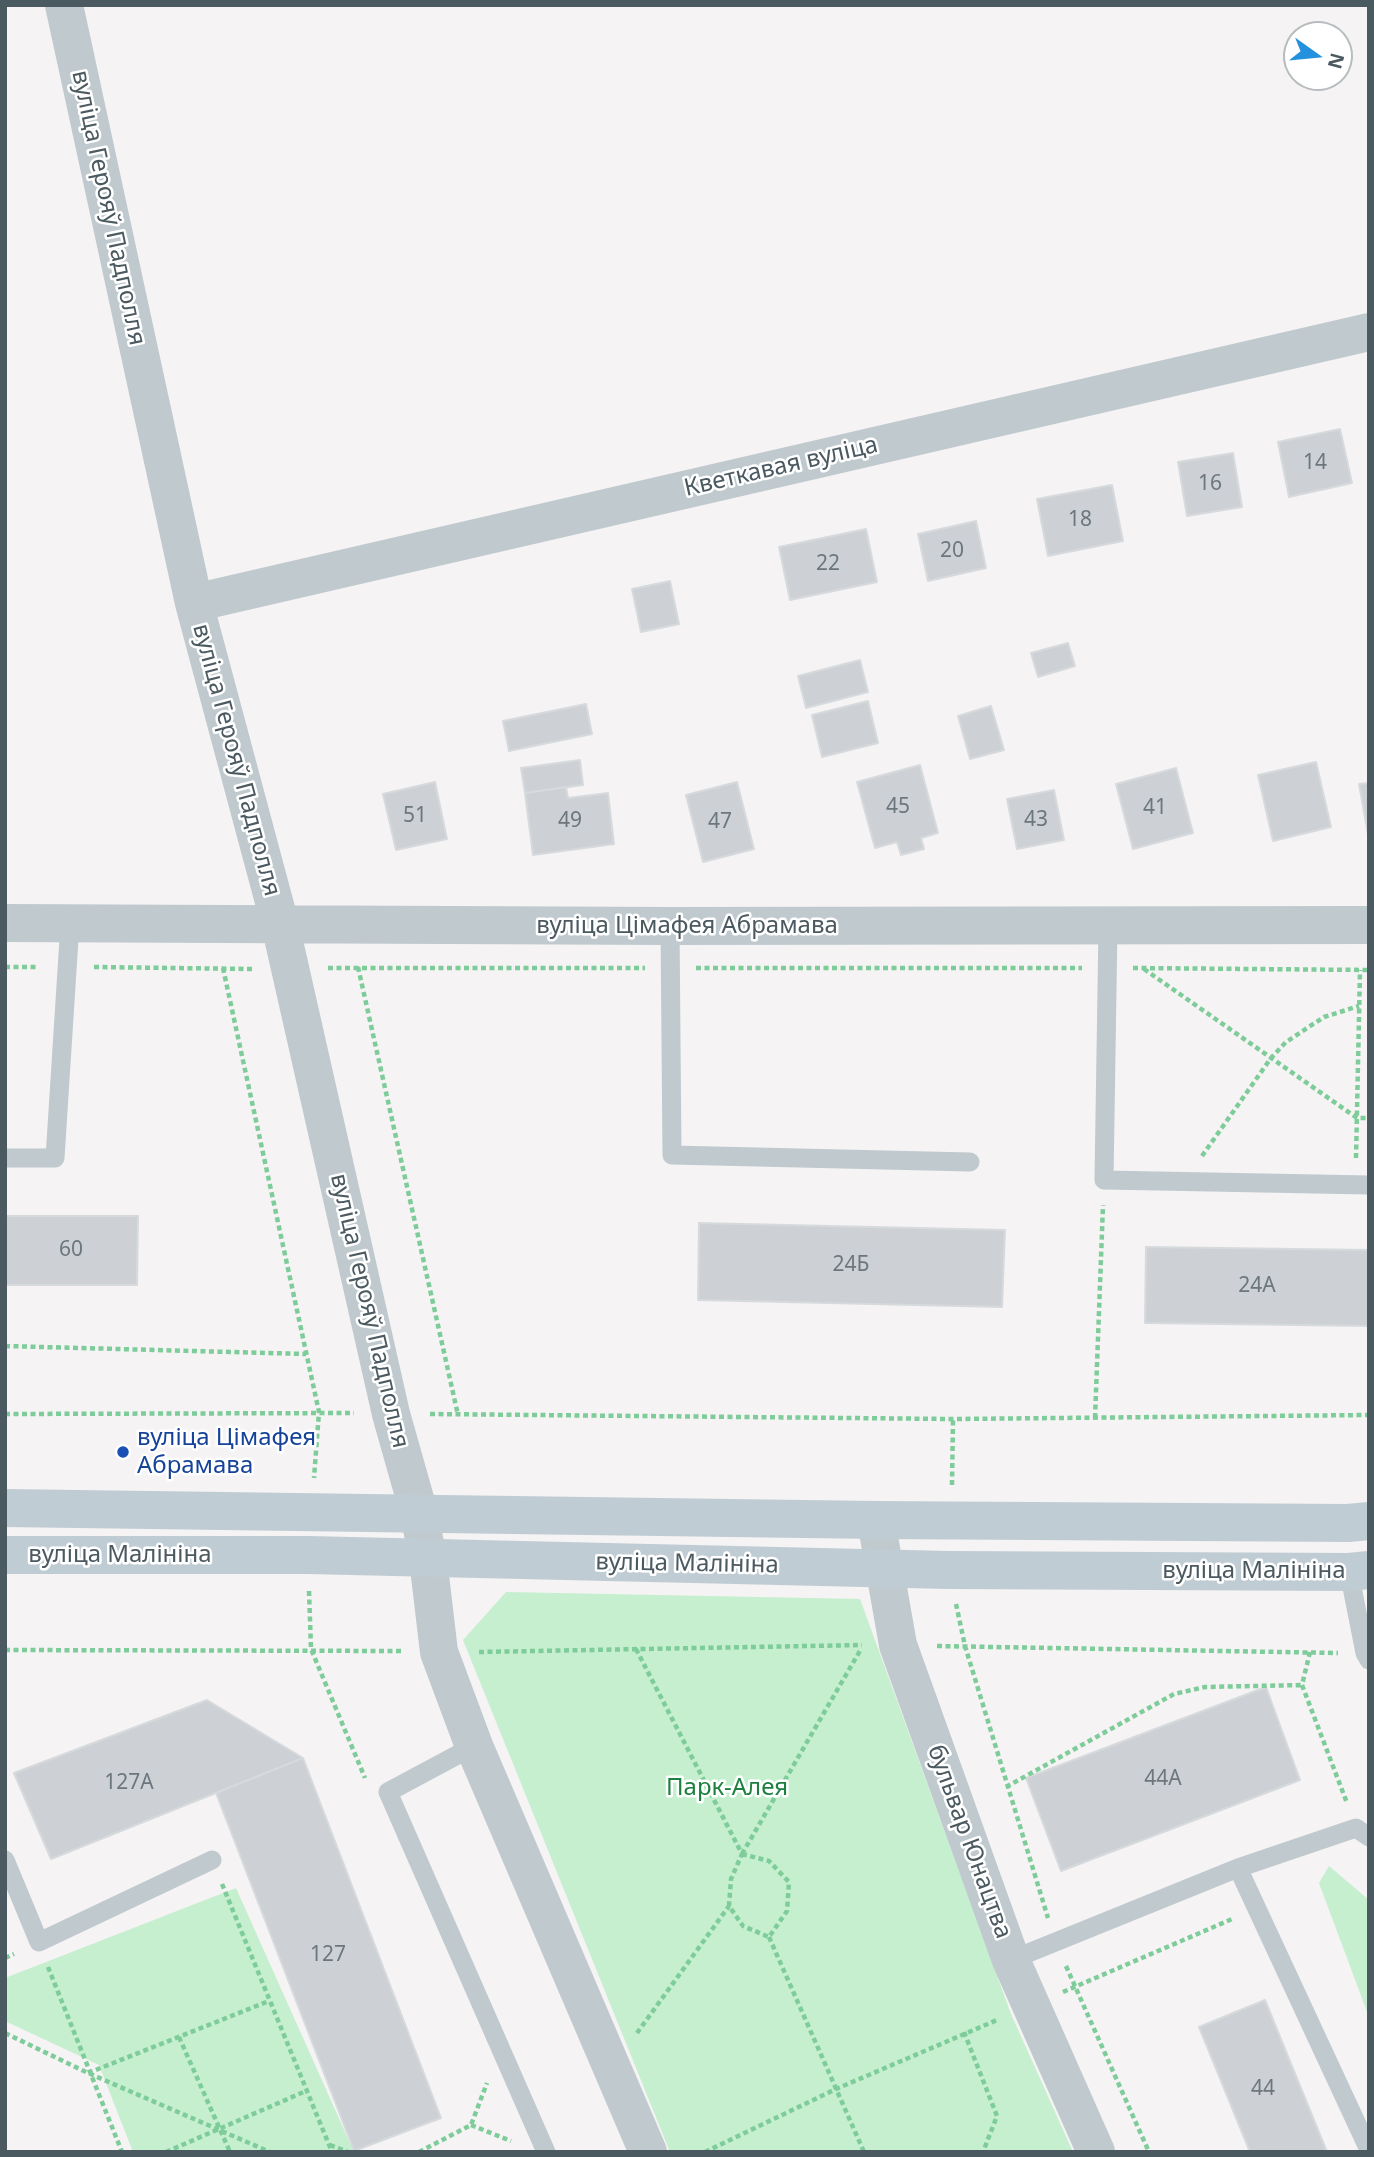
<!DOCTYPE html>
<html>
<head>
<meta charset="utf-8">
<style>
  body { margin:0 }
  #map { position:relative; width:1374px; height:2157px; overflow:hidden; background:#f5f3f3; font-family:"Noto Sans",sans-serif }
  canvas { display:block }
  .frame { position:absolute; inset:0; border:7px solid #4b5960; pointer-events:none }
  .north { position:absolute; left:1283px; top:21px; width:70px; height:70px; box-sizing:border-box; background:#fff; border:2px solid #b7bdbf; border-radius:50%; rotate:105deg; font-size:19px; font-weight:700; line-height:28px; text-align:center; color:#4b5960 }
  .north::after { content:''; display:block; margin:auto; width:24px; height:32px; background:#2491de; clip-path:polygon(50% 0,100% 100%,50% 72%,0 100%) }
</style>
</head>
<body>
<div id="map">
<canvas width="1374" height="2157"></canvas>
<div class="frame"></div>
<div class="north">N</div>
</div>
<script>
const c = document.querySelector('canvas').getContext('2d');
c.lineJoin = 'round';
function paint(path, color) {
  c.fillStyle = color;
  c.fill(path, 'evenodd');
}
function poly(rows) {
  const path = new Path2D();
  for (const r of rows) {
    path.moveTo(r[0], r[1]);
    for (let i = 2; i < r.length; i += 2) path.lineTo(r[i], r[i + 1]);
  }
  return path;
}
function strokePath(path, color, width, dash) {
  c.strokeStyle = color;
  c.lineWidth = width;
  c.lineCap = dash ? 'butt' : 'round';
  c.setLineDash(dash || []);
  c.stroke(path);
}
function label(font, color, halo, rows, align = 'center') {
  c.font = font + ' "Noto Sans",sans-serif';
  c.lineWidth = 5;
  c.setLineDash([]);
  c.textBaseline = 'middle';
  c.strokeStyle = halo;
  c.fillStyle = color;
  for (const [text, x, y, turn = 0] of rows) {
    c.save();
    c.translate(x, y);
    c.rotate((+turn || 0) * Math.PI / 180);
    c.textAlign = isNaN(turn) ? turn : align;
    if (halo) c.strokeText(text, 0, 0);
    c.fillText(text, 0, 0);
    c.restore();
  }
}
const green = poly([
  [506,1592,860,1599,1011,2014,1073,2152,670,2152,463,1640],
  [1329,1866,1369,1900,1369,2017,1319,1883],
  [236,1888,354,2152,133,2152,99,2065,5,2021,5,1978]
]);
const building = poly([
  [1340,429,1352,483,1289,497,1278,442,1340,429],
  [1233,453,1242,507,1187,516,1178,462,1233,453],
  [1112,485,1123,541,1048,556,1037,499,1112,485],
  [976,521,986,568,928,581,918,534,976,521],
  [866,529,877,582,790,600,779,547,866,529],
  [670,581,679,624,641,632,632,589,670,581],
  [1068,643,1075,666,1038,677,1031,653,1068,643],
  [860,660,868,692,806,708,798,676,860,660],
  [868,701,878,743,822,757,812,715,868,701],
  [586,704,592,734,509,751,503,721,586,704],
  [991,706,1004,750,970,759,958,716,991,706],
  [580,760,583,785,525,793,521,768,580,760],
  [1316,762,1331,827,1273,841,1258,775,1316,762],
  [920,765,938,833,921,838,924,849,901,855,897,842,875,848,857,782,920,765],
  [1176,768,1193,833,1133,849,1116,784,1176,768],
  [435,782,447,839,396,850,383,794,435,782],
  [737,782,754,849,703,862,686,795,737,782],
  [1369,783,1369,840,1359,784,1369,783],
  [566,787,568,798,608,793,614,844,533,855,525,793,566,787],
  [1054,790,1064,840,1017,849,1007,799,1054,790],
  [5,1216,138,1216,137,1285,5,1285,5,1216],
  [699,1223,1005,1230,1002,1307,698,1300,699,1223],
  [1146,1247,1369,1250,1369,1326,1145,1323,1146,1247],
  [1266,1687,1300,1780,1061,1871,1026,1778,1266,1687],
  [207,1700,303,1758,51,1859,14,1773,207,1700],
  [303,1758,441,2118,354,2151,216,1793,303,1758],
  [1265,2000,1327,2152,1250,2152,1199,2027,1265,2000]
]);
const path = poly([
  [5,967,39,967],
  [94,967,253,969],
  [358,967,458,1415],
  [223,968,319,1412,314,1478],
  [328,968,645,968],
  [696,968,1082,968],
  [1133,968,1369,970],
  [1144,969,1357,1118,1369,1118],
  [1202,1156,1271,1058,1286,1042,1324,1017,1359,1006],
  [1356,1158,1360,970],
  [5,1346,306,1354],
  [5,1414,354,1413],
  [430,1414,953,1419,1369,1415],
  [1095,1418,1103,1205],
  [952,1485,953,1419],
  [309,1591,311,1649,365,1778],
  [956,1604,965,1646,1048,1918],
  [937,1646,1338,1653],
  [636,1649,742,1854],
  [5,1650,403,1651],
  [479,1652,862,1645],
  [1310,1652,1302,1685,1347,1803],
  [1006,1787,1174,1694,1205,1687,1302,1685],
  [742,1854,861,1649],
  [742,1854,769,1861,789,1882,787,1911,769,1937,743,1926,729,1906,731,1879,742,1854],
  [222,1884,332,2152],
  [769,1937,864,2152],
  [5,1958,14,1954],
  [1066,1966,1149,2152],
  [48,1967,122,2152],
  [1063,1992,1232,1919],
  [964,2032,997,2116,983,2152],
  [5,2033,88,2073,270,2152],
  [637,2033,729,1906],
  [179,2037,230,2152],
  [88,2073,269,2001],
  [471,2125,511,2141],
  [330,2145,348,2152],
  [166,2152,306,2091],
  [419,2152,471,2125,487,2083],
  [705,2152,836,2089,997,2020]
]);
const service = poly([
  [1108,925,1104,1180,1369,1185],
  [670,926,672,1155,970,1162],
  [5,1158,55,1158,70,923],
  [1349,1572,1365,1653,1369,1660],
  [474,1746,388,1792,546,2152],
  [5,1860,39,1942,212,1860],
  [1238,1868,1356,1828,1369,1837],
  [1011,1960,1238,1868,1369,2150]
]);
const minor = poly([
  [64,5,194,603,280,924,391,1414,419,1513,428,1559],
  [194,603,1369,332],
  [5,923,670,926,1369,925]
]);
const tertiary = poly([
  [876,1520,898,1645,1011,1960,1096,2152],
  [428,1559,439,1652,474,1746,648,2152]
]);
const secondary = poly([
  [5,1508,876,1520,1348,1523,1369,1521],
  [5,1555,308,1555,949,1570,1349,1572,1369,1570]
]);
const markers = [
  [123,1452,7,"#1a4fb4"]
];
const numberNames = [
  ["14",1315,463],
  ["16",1210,484],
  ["18",1080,520],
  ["20",952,551],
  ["22",828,564],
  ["45",898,807],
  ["41",1155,808],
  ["51",415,816],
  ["43",1036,820],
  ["49",570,821],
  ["47",720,822],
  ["60",71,1250],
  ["24Б",851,1265],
  ["24А",1257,1286],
  ["44А",1163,1779],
  ["127А",129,1783],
  ["127",328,1955],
  ["44",1263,2089]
];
const streetNames = [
  ["вуліца Герояў Падполля",108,208,78],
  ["Кветкавая вуліца",781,467,-13],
  ["вуліца Герояў Падполля",236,760,75],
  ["вуліца Цімафея Абрамава",687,926],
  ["вуліца Герояў Падполля",369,1311,77],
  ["вуліца Малініна",120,1555],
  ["вуліца Малініна",687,1564,1],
  ["вуліца Малініна",1254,1571],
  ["бульвар Юнацтва",969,1842,70]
];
const transitNames = [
  ["вуліца Цімафея",137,1438],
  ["Абрамава",137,1466]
];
const parkNames = [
  ["Парк-Алея",727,1788]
];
paint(green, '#c5efcf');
paint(building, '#cdd1d5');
strokePath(building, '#d7dadd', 2);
strokePath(path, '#7ecc9a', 4.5, [5, 3.5]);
strokePath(service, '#bfc9ce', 19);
strokePath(minor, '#bfc9ce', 38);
strokePath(tertiary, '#bfc9ce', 38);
strokePath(secondary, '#c0ccd3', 38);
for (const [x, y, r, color] of markers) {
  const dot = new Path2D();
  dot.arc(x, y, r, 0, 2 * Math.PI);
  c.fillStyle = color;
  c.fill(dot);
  strokePath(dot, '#fff', 2.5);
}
label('21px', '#6c777d', null, numberNames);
label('24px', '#4b5960', '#fff', streetNames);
label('24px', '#164399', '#fff', transitNames, 'left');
label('24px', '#1d803f', '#fff', parkNames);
</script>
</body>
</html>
